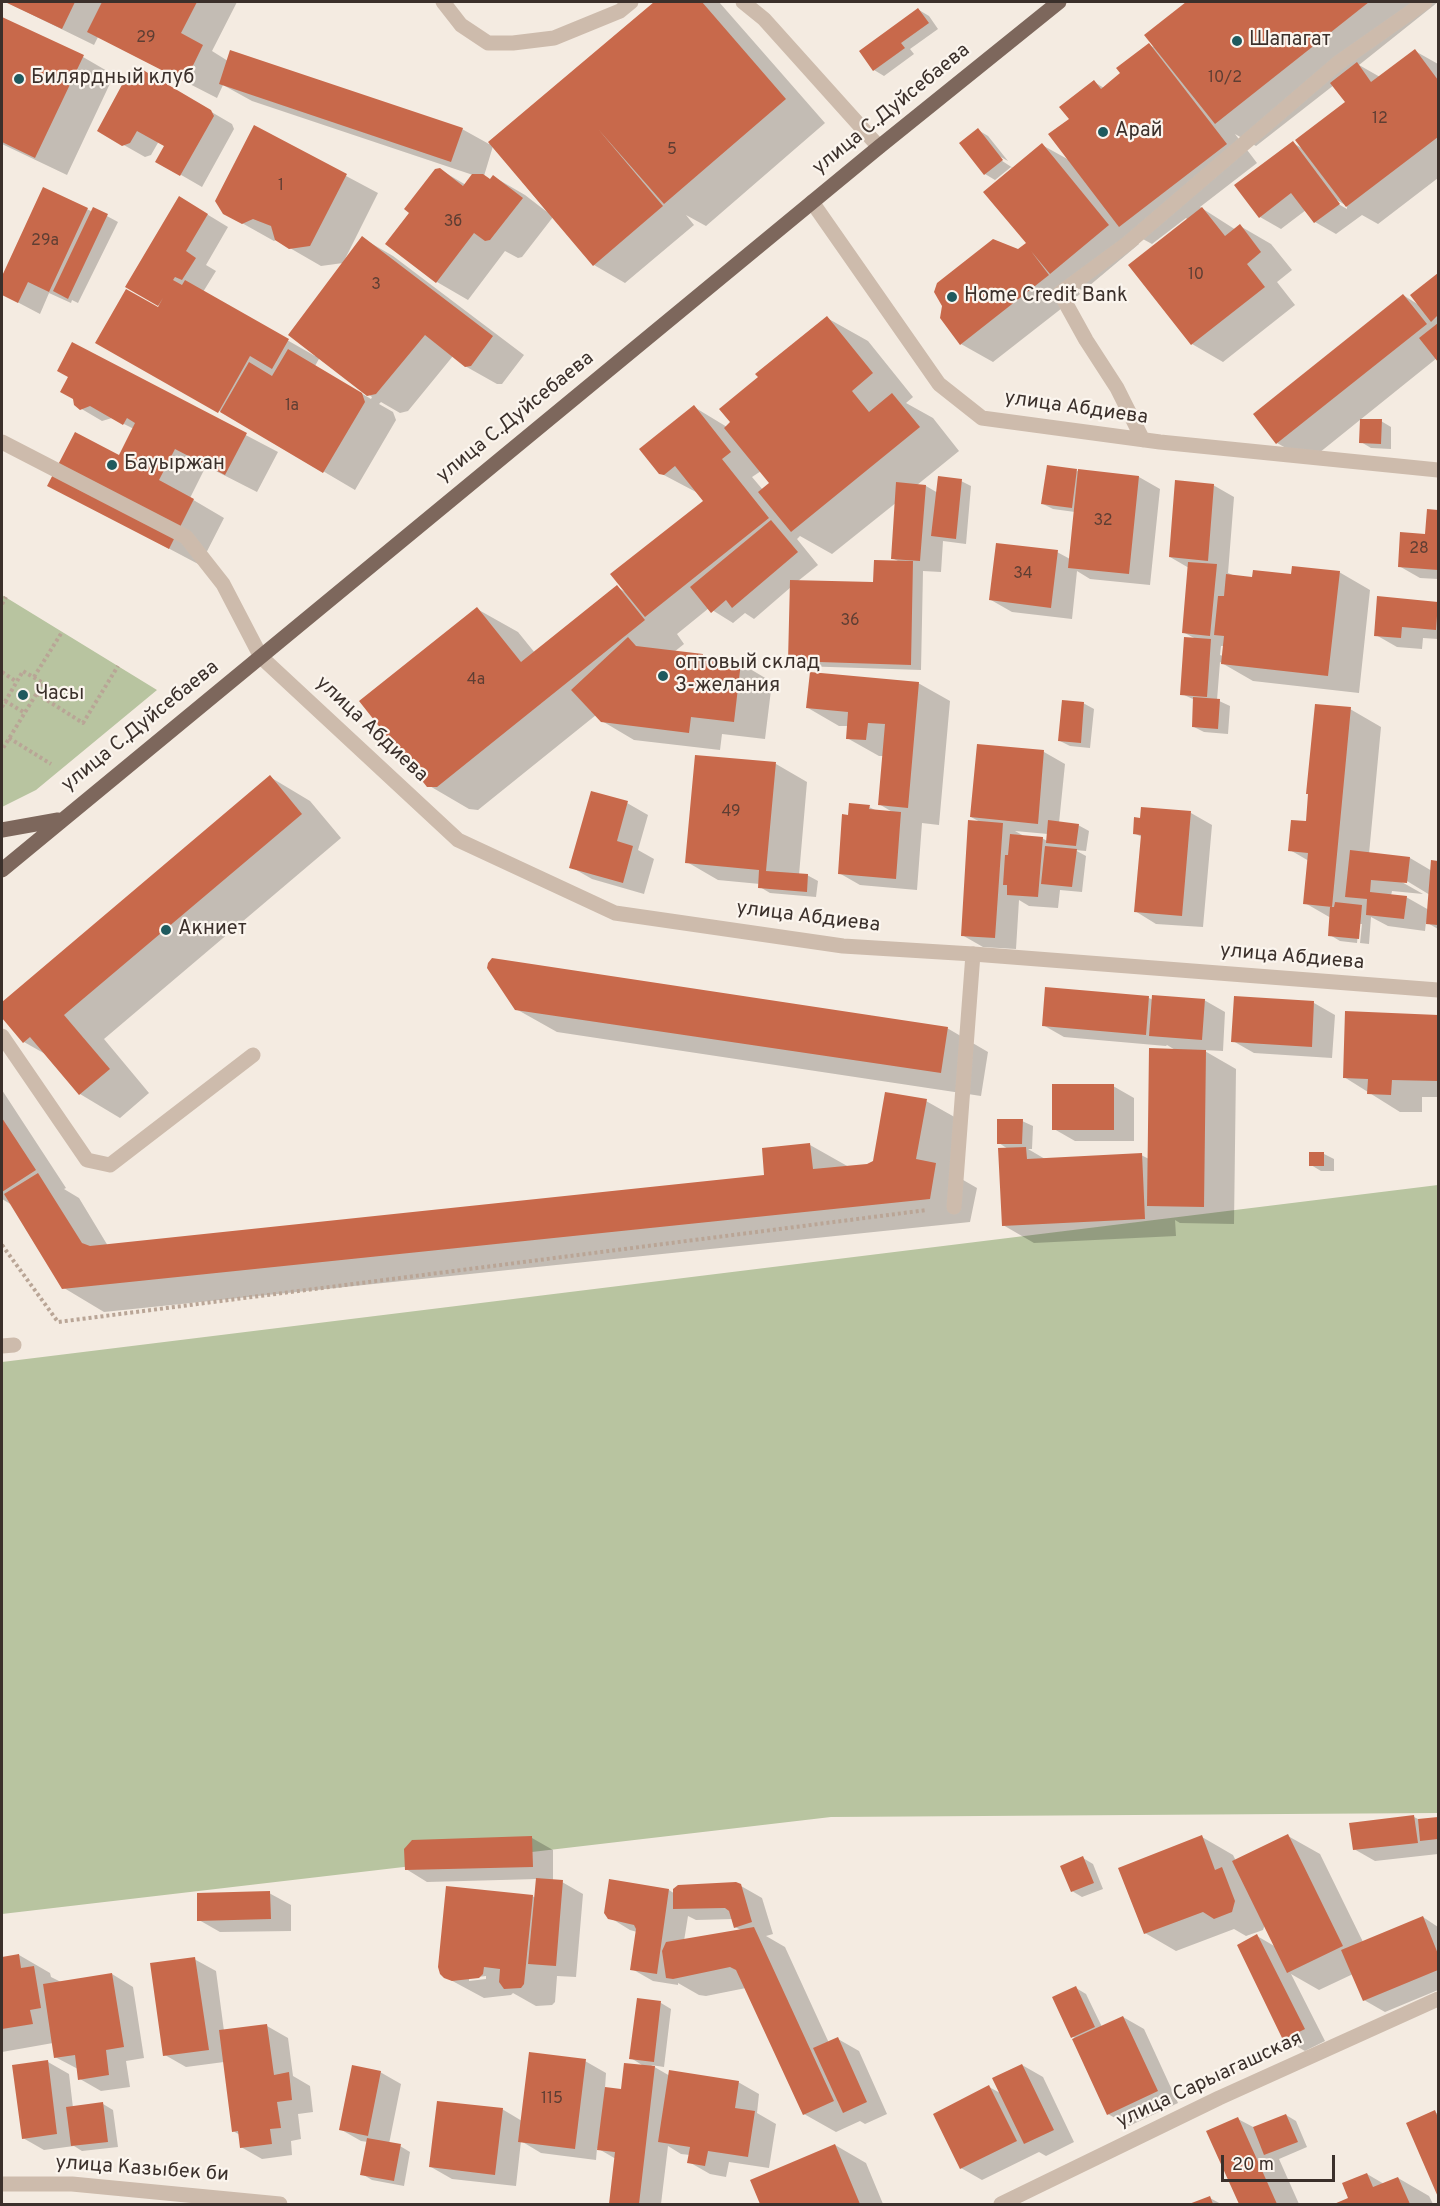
<!DOCTYPE html>
<html>
<head>
<meta charset="utf-8">
<style>
  body { margin:0 }
  #map { position:relative; width:1440px; height:2206px; overflow:hidden; background:#f4ebe1; font-family:Overpass,sans-serif }
  canvas { display:block }
  .frame { position:absolute; inset:0; border:3px solid #3b302b; pointer-events:none }
  .scale { position:absolute; left:1221px; top:2155px; width:114px; height:27px; box-sizing:border-box; border:3px solid #3b302b; border-top:0; padding-left:8px; font-size:18px; line-height:21px; white-space:nowrap; color:#3b302b; -webkit-text-stroke:4px #fbf5ee; paint-order:stroke }
</style>
</head>
<body>
<div id="map">
<canvas width="1440" height="2206"></canvas>
<div class="frame"></div>
<div class="scale">20 m</div>
</div>
<script>
const c = document.querySelector('canvas').getContext('2d');
c.lineJoin = 'round';
function paint(path, color) {
  c.fillStyle = color;
  c.fill(path, 'evenodd');
}
function poly(rows) {
  const path = new Path2D();
  for (const r of rows) {
    path.moveTo(r[0], r[1]);
    for (let i = 2; i < r.length; i += 2) path.lineTo(r[i], r[i + 1]);
  }
  return path;
}
function strokePath(path, color, width, dash) {
  c.strokeStyle = color;
  c.lineWidth = width;
  c.lineCap = dash ? 'butt' : 'round';
  c.setLineDash(dash || []);
  c.stroke(path);
}
function label(font, color, halo, rows, align = 'center') {
  c.font = font + ' Overpass,sans-serif';
  c.lineWidth = 4.5;
  c.setLineDash([]);
  c.textBaseline = 'middle';
  c.strokeStyle = halo;
  c.fillStyle = color;
  for (const [text, x, y, turn = 0] of rows) {
    c.save();
    c.translate(x, y);
    c.rotate((+turn || 0) * Math.PI / 180);
    c.textAlign = isNaN(turn) ? turn : align;
    if (halo) c.strokeText(text, 0, 0);
    c.fillText(text, 0, 0);
    c.restore();
  }
}
const green = poly([
  [2,595,157,690,36,790,2,807],
  [1438,1185,1438,1813,831,1817,2,1914,2,1362]
]);
const shadow = poly([
  [6,2,237,2,212,51,228,61,462,129,489,144,657,2,719,2,825,123,706,226,686,215,694,225,625,283,594,265,553,217,522,257,518,258,505,251,468,300,437,282,388,244,439,169,466,185,473,175,252,101,223,85,217,98,98,37,94,45],
  [493,146,547,212,525,195,494,177,491,180,484,176],
  [1188,2,1438,2,1359,65,1380,77,1415,51,1438,64,1438,178,1378,224,1362,215,1336,234,1315,222,1306,210,1281,229,1260,217,1293,143,1305,150,1347,102,1334,85,1256,146,1235,134,1257,163,1200,207,1236,230,1240,226,1271,244,1292,270,1277,282,1295,305,1223,362,1192,344,1188,220,1186,218,1152,244,1130,232,1139,244,1083,291,1073,285,1080,294,993,362,961,344,1018,251,1028,244,1013,169,1011,167,995,180,985,174,978,130,988,136,1008,161,997,155,996,157,1013,168,1042,145,1071,161,1071,119,1094,82,1104,88,1122,73,1149,45,1158,49,1146,35],
  [1335,199,1347,206,1347,209,1333,201],
  [919,10,929,16,938,29,910,49,914,54,884,76,874,70],
  [2,18,83,57,114,75,67,175,2,144],
  [143,72,232,124,234,129,202,187,157,161,166,146,159,141,151,155,145,157,99,131],
  [254,127,378,193,343,263,321,266,276,240,274,241,224,213],
  [44,189,93,212,94,209,118,222,78,303,72,300,71,303,49,293,40,314,2,294,2,280],
  [200,210,228,227,206,265,216,271,203,292,315,356,362,238,393,256,524,355,502,384,497,384,465,366,453,356,408,411,400,413,381,402,379,404,393,412,396,420,355,490,250,428,97,343,159,309,161,306,127,286],
  [320,357,372,397,371,399,315,366],
  [1438,275,1438,360,1437,358,1309,461,1277,443,1403,295,1419,305,1412,296],
  [827,318,868,341,913,397,906,403,933,418,959,451,917,485,926,486,938,493,961,481,971,486,966,544,943,541,941,572,923,571,921,670,800,666,789,660,791,587,754,619,745,613,733,623,709,608,677,634,684,644,674,652,703,656,710,660,740,663,772,682,765,739,722,734,720,750,634,740,602,721,596,715,478,810,469,809,428,785,477,609,518,632,535,653,617,587,627,593,705,501,696,492,660,473,694,407,727,427],
  [761,471,771,483,763,490,752,477],
  [897,502,892,558,900,562,875,584,798,581,818,565,797,539,800,536,832,554],
  [158,389,278,452,257,492,206,466,190,498,224,518,200,565,49,485,120,457,134,429,112,418,102,421,80,408],
  [1381,421,1391,427,1391,449,1371,448,1361,442],
  [1077,471,1139,477,1160,489,1150,585,1090,579,1077,571,1072,619,1012,612,991,600,1057,552,1070,559,1075,512,1053,509,1043,504],
  [1213,485,1234,497,1228,573,1235,576,1254,578,1339,572,1370,590,1359,693,1253,681,1220,662,1217,700,1230,706,1228,734,1204,732,1194,727,1195,700,1182,694,1196,639,1183,632,1189,568,1170,557],
  [1221,646,1224,646,1223,656,1220,655],
  [1429,511,1438,512,1438,579,1420,578,1399,566,1427,535],
  [1379,598,1438,603,1438,639,1423,638,1422,649,1397,647,1376,635],
  [918,683,950,701,939,825,922,823,917,890,860,885,839,873,849,816,869,807,877,811,894,813,879,804,883,756,879,756,847,738,849,726,839,726,808,708],
  [1083,703,1094,709,1090,748,1070,746,1060,741],
  [1350,709,1381,727,1369,854,1410,858,1432,871,1433,862,1438,862,1438,929,1426,922,1425,931,1388,926,1371,917,1369,944,1360,943,1362,924,1359,924,1357,943,1340,941,1330,935,1331,918,1305,903,1309,861,1290,850,1308,823],
  [1402,878,1430,895,1429,910,1406,897,1391,896,1392,891,1423,894,1400,881],
  [978,745,1044,752,1065,764,1059,823,1078,825,1089,831,1086,851,1075,850,1086,856,1082,892,1060,890,1058,908,1029,906,1019,900,1016,949,983,947,962,935,982,823,971,817],
  [1015,831,1048,834,1047,841,1042,838,1024,836],
  [696,757,776,764,807,782,799,875,807,875,818,881,816,897,770,893,760,887,760,884,718,880,687,862],
  [270,777,310,801,341,838,104,1039,149,1093,120,1118,80,1094,47,1055,24,1042,2,1016,2,1004],
  [627,803,648,815,638,850,654,859,644,894,592,879,571,867],
  [1191,813,1212,825,1203,927,1156,924,1135,911,1142,837,1134,833],
  [1149,998,1153,1000,1204,1000,1225,1012,1223,1051,1203,1050,1236,1069,1234,1224,1180,1223,1175,1220,1176,1236,1034,1243,1003,1225,1008,1149,999,1143,1022,1121,1033,1126,1032,1149,1028,1149,1045,1159,1141,1155,1149,1159,1177,1051,1167,1045,1166,1046,1064,1037,1043,1025],
  [1314,1003,1335,1015,1332,1058,1254,1053,1233,1041],
  [516,1009,947,1028,988,1052,981,1096,557,1032],
  [1347,1013,1438,1016,1438,1097,1422,1097,1422,1112,1400,1112,1344,1077],
  [1113,1086,1134,1098,1134,1141,1075,1141,1054,1129],
  [2,1090,66,1188,64,1189,79,1198,108,1246,766,1176,810,1145,849,1167,867,1165,874,1162,926,1101,967,1124,958,1177,977,1188,970,1222,104,1312,64,1288,12,1205,2,1199],
  [1324,1154,1334,1159,1334,1171,1321,1171,1311,1165],
  [1414,1817,1420,1820,1438,1819,1438,1854,1375,1861,1354,1849],
  [1288,1836,1320,1854,1363,1942,1423,1917,1438,1927,1438,1990,1385,2012,1364,2000,1353,1974,1319,1990,1291,1974,1325,2041,1305,2051,1284,2039,1257,1936,1276,1947,1265,1924,1263,1930,1246,1936,1234,1929,1176,1951,1145,1933,1202,1837,1233,1855,1236,1861],
  [532,1838,553,1850,553,1881,562,1882,583,1894,576,1977,557,1976,555,2002,552,2005,536,2006,513,1993,511,1995,484,1998,445,1977,532,1896,536,1898,537,1879,427,1882,406,1869],
  [486,1976,486,1979,469,1981,469,1978],
  [1083,1858,1093,1864,1103,1889,1082,1897,1072,1891],
  [741,1886,762,1898,773,1934,766,1936,785,1947,829,2043,838,2039,859,2051,887,2114,865,2124,860,2121,836,2132,804,2114,746,1988,706,1996,699,1995,678,1983,678,1985,653,1981,632,1969,637,1932,630,1930,609,1917,669,1890,675,1894],
  [688,1916,696,1920,733,1919,735,1927,743,1931,684,1941],
  [269,1893,291,1905,291,1931,220,1932,199,1920],
  [19,1955,50,1973,51,1977,61,1982,112,1974,133,1987,144,2058,126,2061,130,2087,101,2091,80,2079,78,2069,55,2057,53,2043,2,2052,2,1958],
  [194,1959,216,1971,224,2031,267,2026,288,2038,293,2076,310,2086,313,2112,298,2114,301,2139,291,2141,292,2155,262,2159,241,2147,240,2135,233,2131,224,2062,186,2067,165,2055],
  [1076,1988,1086,1994,1102,2027,1123,2017,1144,2029,1178,2103,1129,2126,1108,2114,1077,2039,1073,2037],
  [638,2000,661,2003,671,2009,664,2067,651,2065,670,2076,738,2082,759,2094,757,2113,776,2124,769,2168,729,2162,726,2177,710,2174,689,2162,690,2155,681,2154,668,2146,661,2204,610,2204,616,2159,597,2148,596,2160,541,2153,521,2141,516,2186,452,2179,431,2167,502,2109,522,2121,585,2061,606,2073,605,2088,622,2090,645,2067,631,2058],
  [48,2062,69,2074,73,2108,103,2104,113,2110,118,2147,82,2151,74,2146,44,2150,23,2138],
  [1022,2065,1043,2077,1074,2142,1046,2156,1039,2152,982,2180,961,2168,989,2087,1002,2094],
  [380,2072,401,2084,389,2144,400,2146,410,2152,404,2186,372,2180,362,2174,368,2142,361,2141,340,2129],
  [1435,2112,1438,2114,1438,2193,1408,2124],
  [1286,2115,1296,2121,1307,2147,1279,2159,1299,2204,1240,2204,1208,2132,1238,2119,1255,2128],
  [835,2145,866,2163,883,2204,762,2204,752,2181],
  [1367,2174,1384,2184,1398,2178,1429,2196,1433,2204,1338,2204,1350,2199],
  [1210,2198,1221,2204,1193,2204]
]);
const building = poly([
  [5,2,75,2,62,29],
  [102,2,197,2,181,33,203,45,185,82,87,32],
  [654,2,702,2,786,99,664,204,598,129,663,206,593,266,488,142],
  [1186,2,1369,2,1215,124,1144,35],
  [918,8,929,23,901,43,905,48,873,71,859,51],
  [2,17,84,55,35,158,2,142],
  [1149,43,1227,144,1119,227,1048,134,1069,119,1059,107,1094,80,1101,89,1120,73,1116,68],
  [1415,49,1438,80,1438,137,1346,207,1295,140,1345,102,1330,83,1357,62,1371,82],
  [230,50,463,128,451,162,219,84],
  [130,70,143,70,211,110,214,116,180,176,155,162,164,146,137,131,130,143,122,146,97,131],
  [254,125,347,174,310,246,289,249,275,240,271,226,253,219,242,224,223,214,215,201],
  [978,128,1003,160,984,175,959,143],
  [1293,141,1340,204,1314,223,1291,193,1259,218,1234,185],
  [1042,143,1109,225,1050,274,1031,251,1049,275,960,345,940,318,942,306,934,292,937,283,993,239,1018,249,1026,243,983,192],
  [440,168,463,186,472,174,483,174,490,179,493,175,523,198,490,240,485,241,474,233,436,283,385,244,409,213,404,209,435,169],
  [43,187,88,208,49,292,28,282,18,303,2,295,2,276],
  [179,196,208,214,186,251,196,258,182,280,175,277,173,280,182,285,185,280,289,339,272,369,250,356,218,413,95,343,126,289,158,307,163,298,158,306,125,287],
  [93,207,108,214,68,299,53,291],
  [1202,207,1225,236,1240,224,1261,252,1247,264,1265,287,1191,345,1128,265],
  [362,236,493,336,471,366,465,367,425,335,376,394,367,396,288,335],
  [1438,273,1438,315,1431,322,1410,295],
  [1403,294,1427,324,1276,444,1253,414],
  [827,316,873,373,852,391,869,412,892,393,920,427,791,532,758,492,769,483,724,428,730,422,719,409,758,377,755,374],
  [1438,323,1438,362,1419,338],
  [72,342,247,433,225,475,175,449,159,480,194,499,169,549,47,486,75,432,119,455,135,423,127,418,123,425,90,406,80,410,74,405,73,399,60,392,68,377,57,371],
  [288,349,362,393,365,402,323,473,220,412,249,362,272,376],
  [694,405,731,452,722,459,769,518,645,617,610,574,703,501,675,466,664,475,659,474,639,449],
  [1360,419,1382,419,1381,444,1359,443],
  [1047,465,1077,469,1072,508,1041,504],
  [1078,469,1139,476,1129,574,1068,568],
  [938,476,962,479,956,539,931,536],
  [1175,480,1214,484,1208,561,1169,557],
  [896,482,926,485,920,561,891,559],
  [1427,509,1438,510,1438,570,1398,567,1400,532,1425,534],
  [771,520,798,552,732,608,726,600,711,613,690,587],
  [996,543,1058,550,1051,608,989,600],
  [874,560,913,561,911,665,788,661,790,580,873,582],
  [1188,562,1217,564,1210,636,1182,633],
  [1292,566,1340,571,1328,676,1221,664,1224,636,1214,635,1218,596,1224,596,1226,574,1252,577,1253,570,1291,574],
  [617,585,645,620,437,787,427,787,359,701,477,607,521,662],
  [1377,596,1438,602,1436,630,1402,627,1401,638,1374,636],
  [628,637,636,646,703,654,703,658,741,662,734,722,691,717,689,733,601,722,571,690],
  [1184,637,1211,639,1207,697,1180,695],
  [810,672,919,682,908,808,878,805,885,724,868,723,866,740,846,739,848,712,806,708],
  [1193,697,1220,699,1218,729,1192,727],
  [1062,700,1084,702,1081,743,1058,741],
  [1315,704,1351,707,1332,907,1303,904,1308,853,1288,851,1291,820,1306,821,1308,794,1306,794],
  [977,744,1044,750,1038,824,970,817],
  [695,755,776,762,766,871,808,874,807,892,758,888,759,870,685,863],
  [270,775,302,814,64,1015,110,1069,79,1095,30,1037,23,1043,2,1018,2,1002],
  [591,791,628,801,617,841,633,846,623,883,569,868],
  [849,803,870,805,869,809,901,812,896,879,838,874,842,814,848,815],
  [1141,807,1191,811,1182,916,1134,912,1141,835,1133,834,1134,817,1140,818],
  [968,820,1003,823,995,938,961,936],
  [1048,820,1079,824,1076,846,1046,843],
  [1010,834,1043,837,1038,897,1007,895,1007,885,1003,885,1005,855,1008,855],
  [1045,846,1077,849,1072,887,1041,884],
  [1350,850,1410,857,1407,883,1371,880,1370,892,1407,896,1404,919,1366,915,1367,899,1345,897],
  [1431,860,1438,861,1438,925,1426,924],
  [1335,902,1362,905,1359,939,1328,936,1330,907,1334,907],
  [492,958,948,1027,941,1073,515,1010,487,968,488,963],
  [1045,987,1149,996,1146,1035,1042,1026],
  [1152,995,1205,999,1202,1040,1149,1036],
  [1234,996,1314,1001,1312,1047,1231,1042],
  [1345,1011,1438,1015,1438,1081,1392,1080,1391,1095,1367,1094,1368,1079,1343,1078],
  [1149,1048,1206,1050,1204,1207,1147,1206],
  [1052,1084,1114,1084,1114,1130,1052,1130],
  [885,1092,927,1099,916,1159,936,1163,930,1199,62,1289,4,1194,38,1173,82,1243,90,1246,764,1175,762,1148,810,1143,813,1169,867,1164,873,1161],
  [2,1118,36,1170,2,1192],
  [997,1119,1023,1119,1022,1144,997,1144],
  [1026,1147,1027,1159,1142,1153,1145,1219,1002,1226,998,1148],
  [1309,1152,1324,1152,1324,1166,1309,1166],
  [1414,1815,1418,1843,1353,1850,1349,1823],
  [1438,1817,1438,1839,1420,1841,1418,1819],
  [1288,1834,1343,1946,1287,1973,1232,1861],
  [1202,1835,1215,1870,1222,1867,1235,1901,1232,1912,1214,1919,1203,1912,1144,1934,1118,1868],
  [532,1836,533,1867,405,1870,404,1849,412,1840],
  [1083,1856,1094,1883,1071,1892,1060,1866],
  [536,1878,563,1880,556,1966,528,1964],
  [609,1879,669,1889,657,1974,630,1970,636,1929,634,1925,608,1919,604,1913],
  [736,1882,741,1884,752,1922,734,1928,729,1911,725,1908,673,1909,673,1889,678,1885],
  [446,1886,533,1895,524,1984,521,1988,504,1989,499,1982,500,1969,484,1967,483,1974,479,1978,452,1981,444,1978,440,1974,438,1967],
  [270,1891,271,1919,197,1921,197,1893],
  [1423,1916,1438,1954,1438,1970,1363,2001,1341,1950],
  [754,1927,834,2101,803,2115,736,1970,730,1967,673,1979,666,1978,662,1951,666,1942],
  [1257,1934,1305,2029,1283,2040,1237,1945],
  [19,1954,21,1968,34,1966,41,2008,30,2010,33,2024,2,2029,2,1957],
  [195,1957,209,2050,163,2056,150,1963],
  [112,1973,124,2047,106,2050,109,2075,78,2080,75,2055,54,2058,43,1984],
  [1076,1986,1095,2027,1071,2038,1052,1997],
  [637,1998,661,2001,654,2062,629,2059],
  [1123,2016,1158,2091,1107,2115,1072,2039],
  [267,2024,274,2075,289,2072,292,2100,277,2102,281,2128,270,2129,272,2144,240,2148,238,2131,232,2132,219,2030],
  [838,2037,867,2102,843,2113,813,2048],
  [529,2052,586,2059,575,2149,518,2142],
  [48,2060,57,2134,22,2139,12,2065],
  [624,2063,655,2066,639,2204,609,2204,615,2152,597,2150,605,2087,621,2089],
  [1022,2064,1054,2130,1024,2144,992,2078],
  [352,2065,381,2071,368,2136,339,2130],
  [669,2070,739,2081,735,2108,755,2111,748,2157,708,2151,705,2166,687,2163,690,2147,658,2142],
  [989,2085,1017,2141,960,2169,933,2114],
  [437,2101,503,2108,495,2175,429,2167],
  [103,2102,108,2142,71,2146,66,2107],
  [1435,2110,1438,2118,1438,2197,1406,2123],
  [1286,2114,1298,2142,1264,2155,1253,2127],
  [1238,2117,1277,2204,1239,2204,1206,2131],
  [367,2138,401,2144,394,2181,360,2175],
  [835,2144,860,2204,760,2204,750,2180],
  [1367,2173,1373,2187,1398,2177,1410,2204,1334,2204,1348,2198,1342,2183],
  [1210,2196,1213,2204,1189,2204]
]);
const path = poly([
  [2,604,6,597],
  [2,672,17,682],
  [34,677,62,632],
  [37,694,83,723,118,666],
  [5,701,25,713],
  [2,707,23,671,43,683,2,750],
  [9,738,51,764],
  [2,1245,58,1322,927,1210]
]);
const service = poly([
  [443,2,461,25,488,43,513,43,554,38,620,11,631,2],
  [2,442,186,537,223,584,261,657],
  [2,1036,87,1160,110,1165,253,1055],
  [954,1207,973,954]
]);
const minor = poly([
  [743,2,764,19,879,147],
  [812,202,939,384,982,418,1160,442,1438,470],
  [1143,440,1117,388,1086,340,1060,293,1128,243,1338,63,1425,2],
  [261,657,458,840,615,913,843,946,973,954,1438,990],
  [2,1346,14,1345],
  [2,2184,72,2184,280,2204],
  [1001,2204,1219,2098,1438,1999]
]);
const primary = poly([
  [2,830,58,820],
  [2,870,879,147,1059,2]
]);
const markers = [
  [1237,41,6,"#1f5a5e"],
  [19,79,6,"#1f5a5e"],
  [1103,132,6,"#1f5a5e"],
  [952,297,6,"#1f5a5e"],
  [112,465,6,"#1f5a5e"],
  [663,676,6,"#1f5a5e"],
  [23,695,6,"#1f5a5e"],
  [166,930,6,"#1f5a5e"]
];
const numberNames = [
  ["29",146,39],
  ["10/2",1225,79],
  ["12",1380,120],
  ["5",672,151],
  ["1",281,187],
  ["3б",453,223],
  ["29а",45,242],
  ["10",1196,276],
  ["3",376,286],
  ["1а",292,407],
  ["32",1103,522],
  ["28",1419,550],
  ["34",1023,575],
  ["36",850,622],
  ["4а",476,681],
  ["49",731,813],
  ["115",552,2100]
];
const poiNames = [
  ["Шапагат",1249,41],
  ["Билярдный клуб",31,79],
  ["Арай",1115,132],
  ["Home Credit Bank",964,297],
  ["Бауыржан",124,465],
  ["оптовый склад",675,664],
  ["3-желания",675,687],
  ["Часы",35,695],
  ["Акниет",178,930]
];
const streetNames = [
  ["улица С.Дуйсебаева",892,110,-39],
  ["улица Абдиева",1076,409,8],
  ["улица С.Дуйсебаева",516,418,-39],
  ["улица С.Дуйсебаева",141,727,-39],
  ["улица Абдиева",371,730,43],
  ["улица Абдиева",808,918,7],
  ["улица Абдиева",1292,958,5],
  ["улица Сарыагашская",1210,2081,-25],
  ["улица Казыбек би",142,2170,4]
];
paint(green, '#b8c4a0');
paint(shadow, '#0003');
paint(building, '#c8694b');
strokePath(path, '#b9a596', 4, [3, 3]);
strokePath(service, '#cdbbac', 15);
strokePath(minor, '#cdbbac', 15);
strokePath(primary, '#7d675c', 15);
for (const [x, y, r, color] of markers) {
  const dot = new Path2D();
  dot.arc(x, y, r, 0, 2 * Math.PI);
  c.fillStyle = color;
  c.fill(dot);
  strokePath(dot, '#fbf5ee', 2);
}
label('16px', '#5e3e33', null, numberNames);
label('20px', '#3b302b', '#fbf5ee', poiNames, 'left');
label('20px', '#3b302b', '#fbf5ee', streetNames);
</script>
</body>
</html>
